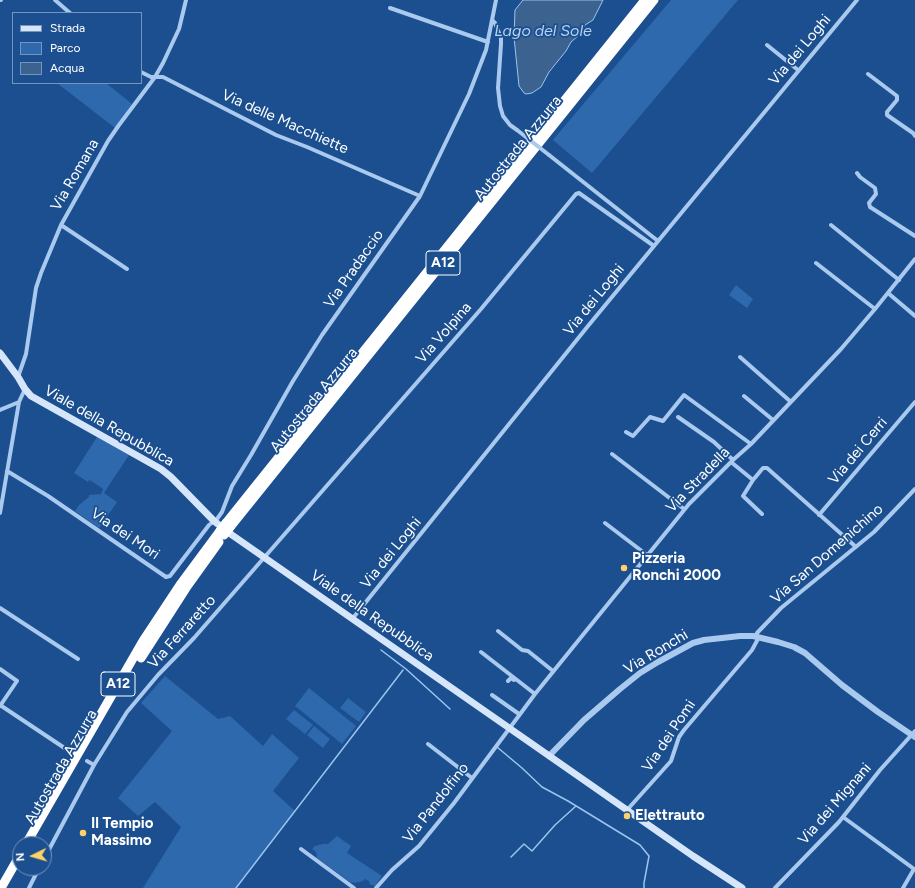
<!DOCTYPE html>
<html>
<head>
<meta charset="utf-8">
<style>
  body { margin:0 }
  #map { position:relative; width:915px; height:888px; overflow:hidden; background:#1b4f8f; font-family:Figtree,sans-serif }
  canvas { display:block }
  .legend { position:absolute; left:12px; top:12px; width:130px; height:72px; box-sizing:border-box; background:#1b4f8f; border:1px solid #7695bc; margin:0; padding:5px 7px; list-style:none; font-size:12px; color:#fff }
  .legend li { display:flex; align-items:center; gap:8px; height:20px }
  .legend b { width:20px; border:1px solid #7695bc }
  .north { position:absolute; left:12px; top:836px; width:40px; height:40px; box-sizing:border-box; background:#1b4f8f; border:1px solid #7695bc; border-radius:50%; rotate:265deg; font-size:11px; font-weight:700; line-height:16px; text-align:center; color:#fff }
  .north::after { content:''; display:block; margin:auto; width:14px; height:18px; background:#ffd166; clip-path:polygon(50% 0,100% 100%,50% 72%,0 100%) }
</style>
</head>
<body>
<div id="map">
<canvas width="915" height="888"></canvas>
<ul class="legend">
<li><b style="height:5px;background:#d6e6fa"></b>Strada</li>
<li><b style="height:11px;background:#2e69ad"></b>Parco</li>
<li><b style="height:11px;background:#3c6290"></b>Acqua</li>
</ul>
<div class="north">N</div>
</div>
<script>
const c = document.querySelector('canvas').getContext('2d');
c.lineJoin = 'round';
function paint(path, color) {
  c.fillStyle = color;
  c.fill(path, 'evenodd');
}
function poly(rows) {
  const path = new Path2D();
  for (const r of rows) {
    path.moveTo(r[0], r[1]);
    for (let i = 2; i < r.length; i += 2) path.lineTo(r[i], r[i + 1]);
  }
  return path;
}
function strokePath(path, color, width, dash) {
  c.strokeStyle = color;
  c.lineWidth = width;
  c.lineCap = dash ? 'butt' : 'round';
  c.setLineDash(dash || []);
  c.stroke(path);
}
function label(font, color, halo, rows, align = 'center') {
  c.font = font + ' Figtree,sans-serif';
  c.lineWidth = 3.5;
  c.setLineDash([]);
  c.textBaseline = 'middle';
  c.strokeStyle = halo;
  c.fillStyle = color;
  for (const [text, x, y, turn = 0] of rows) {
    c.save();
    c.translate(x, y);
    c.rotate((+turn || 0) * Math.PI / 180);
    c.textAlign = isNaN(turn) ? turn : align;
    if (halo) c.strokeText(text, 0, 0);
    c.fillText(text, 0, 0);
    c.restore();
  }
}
const green = poly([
  [671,0,738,0,592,173,553,140],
  [57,83,106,83,132,104,115,128],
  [736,285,753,299,747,308,729,295],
  [97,437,129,455,104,493,117,502,99,528,75,511,79,505,89,497,89,495,101,494,103,489,93,482,89,480,88,482,74,473],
  [165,676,218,719,230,716,263,746,272,734,299,758,273,791,295,811,236,888,143,888,181,827,155,802,138,816,118,798,172,731,141,703],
  [309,688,356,726,342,744,295,706],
  [348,698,366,712,359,722,340,708],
  [294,710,313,725,305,734,286,719],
  [314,726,330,739,323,748,307,735],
  [337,836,351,846,347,853,382,876,375,886,369,884,370,882,365,879,363,881,355,883,350,882,317,858,316,852,312,849,315,846,323,844,328,844]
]);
const water = poly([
  [523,0,603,0,593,20,585,25,579,35,571,42,566,51,549,72,541,87,532,93,526,94,524,93,519,86,514,37,515,10,523,0]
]);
const stream = poly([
  [381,650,406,669,450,709],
  [497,747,522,768,542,787,568,801,640,845,649,856,644,883,644,888],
  [511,857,524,844,532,851,555,825,576,806],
  [236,888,403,670]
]);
const minor = poly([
  [0,0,1,0],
  [55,0,70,13],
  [390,8,488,42],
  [493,21,495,23,501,38,501,44,498,88,500,106,503,116,510,125,517,130],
  [767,45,798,70],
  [141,72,151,77,163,77,276,135,307,147,420,196],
  [868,74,897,96,897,100,887,112,887,115,913,133,915,136],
  [549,155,658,241],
  [857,173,860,177,875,188,876,194,869,203,870,207,915,236],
  [61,225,127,269],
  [831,225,899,280],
  [816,263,875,309],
  [888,293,915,316],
  [740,357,791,402],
  [18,377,26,354,36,288,41,273,61,225,108,141,119,125,155,77,163,63,179,29,186,0],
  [744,396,773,420],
  [0,410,19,402],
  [678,417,714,442,733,460],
  [626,432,633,436,650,417,663,421,684,395,751,444],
  [612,454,684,509],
  [731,462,753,480,763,468,767,468,856,547],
  [7,471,48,496,166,577,170,576,209,525,217,519,222,512,232,486,251,455,293,381,322,335,420,196,469,94,486,50,496,0],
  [753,480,743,496,762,514],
  [0,513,19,402,25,389],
  [819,515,915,402],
  [605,523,647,555],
  [0,608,78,659],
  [353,618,588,326,857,0],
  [498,631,522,650,528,651,553,671],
  [756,637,757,633,781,608,874,532,915,489],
  [481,652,535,694],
  [0,669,17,681,0,706],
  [508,681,511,678,514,680],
  [492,695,519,714],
  [0,705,72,753],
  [428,744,472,778],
  [87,761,94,765],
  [627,810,671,761,679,737,684,730,752,650,759,637],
  [843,817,914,869,903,888],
  [301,849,354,888],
  [44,859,94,765,127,712,158,675,194,638,481,309,576,194,579,193,654,246],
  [29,888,39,868],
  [376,888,392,870,419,846,454,803,535,694,689,504,733,460,751,444,841,349,875,309,915,259],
  [775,888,839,822,880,770,915,731]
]);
const tertiary = poly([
  [549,756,584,720,620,689,640,673,658,662,693,643,704,640,740,636,753,636,778,642,794,647,805,653,842,685,878,712,915,737]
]);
const secondary = poly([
  [0,353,18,377,25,389,31,396,161,469,171,477,214,521,232,535,693,856,742,888]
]);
const motorway = poly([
  [226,523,645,0],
  [231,526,654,0],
  [141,658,186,588,219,542],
  [26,844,143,641,180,585,220,531],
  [1,888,20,855]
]);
const minorBridge = poly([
  [517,130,549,155]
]);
const motorwayBridge = poly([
  [220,531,226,523],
  [224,535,231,526]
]);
const markers = [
  [624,568,4,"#ffd166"],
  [627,816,4,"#ffd166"],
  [83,833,4,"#ffd166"]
];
const shields = [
  [443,263,34],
  [118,684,34]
];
const shieldNames = [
  ["A12",443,263],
  ["A12",118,684]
];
const streetNames = [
  ["Via dei Loghi",800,50,-50],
  ["Via delle Macchiette",285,122,24],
  ["Autostrada Azzurra",518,148,-51],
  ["Via Romana",75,175,-60],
  ["Via Pradaccio",354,269,-55],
  ["Via dei Loghi",594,300,-51],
  ["Via Volpina",444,333,-49],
  ["Autostrada Azzurra",314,400,-51],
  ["Viale della Repubblica",109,426,30],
  ["Via dei Cerri",858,451,-50],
  ["Via Stradella",698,480,-46],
  ["Via dei Mori",125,534,34],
  ["Via dei Loghi",391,553,-51],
  ["Via San Domenichino",827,554,-41],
  ["Viale della Repubblica",372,616,35],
  ["Via Ferraretto",182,632,-48],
  ["Via Ronchi",656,652,-31],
  ["Via dei Pomi",669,736,-56],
  ["Autostrada Azzurra",61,767,-60],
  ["Via Pandolfino",436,803,-52],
  ["Via dei Mignani",835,804,-49]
];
const poiNames = [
  ["Pizzeria",632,559],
  ["Ronchi 2000",632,576],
  ["Elettrauto",635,816],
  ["Il Tempio",91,824],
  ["Massimo",91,841]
];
const waterNames = [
  ["Lago del Sole",543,31]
];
paint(green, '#2e69ad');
paint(water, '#3c6290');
strokePath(water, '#9cc4f0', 1);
strokePath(stream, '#9cc4f0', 1.5);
strokePath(minor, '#a9c9ee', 4);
strokePath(tertiary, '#a9c9ee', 6);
strokePath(secondary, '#d6e6fa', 7);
strokePath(motorway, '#fff', 9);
strokePath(minorBridge, '#a9c9ee', 4);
strokePath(motorwayBridge, '#fff', 9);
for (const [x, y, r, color] of markers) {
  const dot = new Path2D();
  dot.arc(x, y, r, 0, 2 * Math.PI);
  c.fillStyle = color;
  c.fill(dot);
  strokePath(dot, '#1b4f8f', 1.5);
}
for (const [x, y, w] of shields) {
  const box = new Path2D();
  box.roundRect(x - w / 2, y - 12, w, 24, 3);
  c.fillStyle = '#1b4f8f';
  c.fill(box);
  strokePath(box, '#fff', 1);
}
label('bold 14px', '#fff', null, shieldNames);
label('15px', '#fff', '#1b4f8f', streetNames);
label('bold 15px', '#fff', '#1b4f8f', poiNames, 'left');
label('italic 16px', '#b5d3f5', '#1b4f8f', waterNames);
</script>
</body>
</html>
